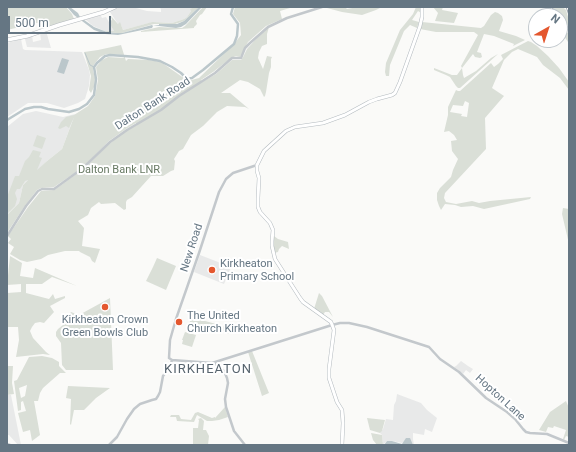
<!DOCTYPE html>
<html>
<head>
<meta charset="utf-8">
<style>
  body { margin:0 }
  #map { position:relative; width:576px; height:452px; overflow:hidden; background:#fafaf8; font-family:Roboto,sans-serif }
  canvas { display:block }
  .frame { position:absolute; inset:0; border:8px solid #657683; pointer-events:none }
  .north { position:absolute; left:528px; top:8px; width:40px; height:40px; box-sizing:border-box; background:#fff; border:1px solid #c1c8cd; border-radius:50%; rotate:39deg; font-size:11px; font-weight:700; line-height:16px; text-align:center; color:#657683 }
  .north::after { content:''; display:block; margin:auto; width:14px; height:18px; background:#e4572e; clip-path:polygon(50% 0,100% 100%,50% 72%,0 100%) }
  .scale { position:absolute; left:8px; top:16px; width:103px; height:18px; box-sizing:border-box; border:2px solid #657683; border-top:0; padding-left:5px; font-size:12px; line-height:14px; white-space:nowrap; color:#657683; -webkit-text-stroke:3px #fff; paint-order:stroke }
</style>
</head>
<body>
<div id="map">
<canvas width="576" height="452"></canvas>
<div class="frame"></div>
<div class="north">N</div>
<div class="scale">500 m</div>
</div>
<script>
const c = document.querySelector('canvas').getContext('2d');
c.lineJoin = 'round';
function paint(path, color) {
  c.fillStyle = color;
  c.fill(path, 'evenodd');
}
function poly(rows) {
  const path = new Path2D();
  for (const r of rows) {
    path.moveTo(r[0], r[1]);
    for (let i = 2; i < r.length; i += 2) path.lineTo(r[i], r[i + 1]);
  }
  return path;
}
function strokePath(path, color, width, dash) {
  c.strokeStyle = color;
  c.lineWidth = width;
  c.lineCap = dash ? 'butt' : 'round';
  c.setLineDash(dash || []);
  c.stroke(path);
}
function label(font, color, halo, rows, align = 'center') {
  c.font = font + ' Roboto,sans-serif';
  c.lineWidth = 4;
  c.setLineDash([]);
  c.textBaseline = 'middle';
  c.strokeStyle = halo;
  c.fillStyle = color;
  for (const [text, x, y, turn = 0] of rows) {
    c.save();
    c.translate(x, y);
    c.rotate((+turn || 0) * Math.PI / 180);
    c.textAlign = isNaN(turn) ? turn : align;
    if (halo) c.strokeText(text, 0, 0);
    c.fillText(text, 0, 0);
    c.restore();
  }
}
const built = poly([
  [117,7,136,7,136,8,147,11,161,12,161,9,159,7,195,7,191,11,187,17,184,19,172,23,153,22,123,30,121,25,118,24,110,12],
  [98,15,101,16,102,18,106,17,114,31,105,31,93,26,85,19,94,16,97,18,96,17],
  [46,31,51,48,27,47,25,39,32,36,33,42,41,40,40,33],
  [21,39,23,49,25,50,82,52,89,70,90,75,89,86,85,99,78,103,64,108,47,103,28,103,7,117,7,43],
  [36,111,63,117,75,114,62,149,47,161,23,185,19,203,7,215,7,127,23,114],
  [200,255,231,267,224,284,194,272],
  [461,361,468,366,473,369,470,373,466,370,463,374,454,367,456,366],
  [397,394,421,403,427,410,437,418,432,432,425,429,424,435,413,433,413,439,414,445,413,445,411,442,404,442,402,443,392,441,387,441,383,445,382,435,380,433,383,429,386,419,393,420,394,405,396,401],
  [7,395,11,395,21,445,18,445,9,435,7,435]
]);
const green = poly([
  [7,7,66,7,72,14,74,19,40,30,38,23,36,23,33,20,25,23,24,26,7,30],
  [195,7,199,7,184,21,175,24,154,24,122,33,116,33,107,32,93,26,105,31,114,31,109,23,110,21,112,20,111,16,118,24,120,22,123,30,152,22,153,22,172,23,184,19,187,17,191,11,190,9],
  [203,7,207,7,202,14,200,15,196,21,197,24,194,27,194,28,141,32,141,31,159,27,177,28,182,28,185,26],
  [235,7,299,7,290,8,280,11,282,19,266,26,248,42,240,57,236,56,231,58,213,72,201,80,202,82,216,74,232,60,241,60,243,57,247,49,256,39,269,27,267,34,267,44,262,46,259,52,258,58,263,69,267,56,272,57,271,59,271,67,269,73,266,92,265,96,264,97,260,89,248,82,240,80,221,93,230,93,249,109,245,107,227,106,217,112,203,126,191,135,183,149,179,151,174,159,175,161,174,170,171,171,163,176,151,176,132,197,127,200,126,202,126,209,124,210,115,203,101,204,99,202,91,208,88,215,78,221,84,228,82,246,100,249,95,263,92,261,90,257,80,252,79,251,65,251,48,255,41,259,27,262,20,260,10,254,14,247,8,243,11,239,8,236,28,207,41,191,54,190,60,186,86,167,106,147,121,134,137,125,136,123,126,129,109,141,82,168,54,187,41,188,37,190,24,207,7,233,7,215,19,203,23,185,28,180,25,181,20,189,17,189,15,193,17,199,15,206,7,214,7,197,15,176,19,176,25,161,29,157,33,150,41,152,39,157,42,158,37,170,47,161,62,149,74,117,69,128,66,126,60,129,58,128,61,122,66,117,74,115,88,106,95,96,98,80,96,67,102,60,108,57,124,58,123,55,106,54,100,57,93,66,93,70,95,78,94,87,91,93,89,90,91,76,84,52,98,50,121,45,126,61,128,59,149,60,161,62,188,81,199,78,234,44,241,35,240,23,233,14],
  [335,7,345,7,347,9,358,7,382,7,376,10,362,15,342,12,327,8],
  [416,7,421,7,421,13,418,11,412,20,419,22,417,28,410,25,404,31,390,65,389,76,386,76,385,72,386,63,400,30,413,14],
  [433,7,443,7,442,10,458,13,454,23,435,21,438,13],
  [552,7,563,7,566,10,569,20,569,27],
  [495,12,498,13,502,16,503,20,499,31,516,36,525,40,513,46,514,44,494,36,484,34,477,52,481,53,482,57,480,58,475,57,473,54,462,68,463,75,464,78,476,71,491,58,498,54,460,88,458,88,456,86,450,77,446,75,434,70,434,68,452,75,457,75,462,68,461,66,478,35,474,32,436,32,420,29,422,22,481,28,484,26,491,15],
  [560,21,563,25,562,29,564,32,568,33,569,35,569,45,568,45,568,42,560,30],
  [528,41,531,42,537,46,548,56,559,68,569,82,569,90,560,78,543,65,537,57,518,49,512,52,504,60,492,88,504,96,485,118,486,149,445,193,444,198,446,202,456,204,472,201,479,203,490,201,531,197,530,199,484,209,473,206,461,207,455,205,445,204,441,210,439,206,437,200,437,193,440,188,451,177,453,170,458,159,452,151,451,141,457,140,454,135,449,131,444,132,448,115,448,107,456,90,458,91,460,91,491,63,494,67,498,64,503,59,501,55],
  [465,101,469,103,467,117,461,116,462,114,450,112,453,105,463,106],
  [37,135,46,138,42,149,33,146],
  [563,208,569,209,569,244,562,214],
  [274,236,278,239,288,242,289,249,282,246,279,249,278,252,274,253],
  [10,256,22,263,20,276,33,278,35,268,77,286,52,277,42,284,26,284,26,293,49,299,53,294,55,299,65,296,65,298,50,306,54,312,44,323,40,322,35,323,32,327,30,331,33,338,46,352,50,355,43,354,16,357,19,340,18,327,7,327,7,335,7,293,21,292,21,284,7,285],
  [157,258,176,266,166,290,146,281,153,267],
  [319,293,322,296,333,317,329,312,325,312,323,315,314,309],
  [110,298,113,370,66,370,62,365,61,343,56,336,56,332,58,329,63,325,71,312,79,315],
  [191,317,216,324,213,332,189,325],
  [218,325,223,327,224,325,231,328,228,334,221,329,220,329,218,333,216,332],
  [185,332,196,335,192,347,182,344,183,340,182,340],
  [252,351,269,393,262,396,248,352],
  [42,356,52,358,59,362,59,366,66,373,60,373,43,388,40,393,38,401,34,401,40,435,32,441,30,430,23,432,18,413,26,411,23,401,21,402,21,410,18,411,14,381,17,380,29,357],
  [27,385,25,396,21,398,19,388],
  [7,366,13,366,12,383,14,394,7,395],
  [68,386,110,388,96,398,84,410,74,410,71,425,70,424,71,399,66,398],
  [566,401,569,408,569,437,566,436,564,440,563,439,566,430,554,426,553,428,548,427,546,432,539,430,550,412],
  [225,407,228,417,219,420,212,421,207,421,197,415,194,422,177,421,176,417,170,417,171,415,179,415,181,419,191,420,195,413,198,412,212,418,215,417,215,418],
  [201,418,204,421,203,430,206,430,209,436,208,445,193,445,193,428,198,428,199,420,198,419],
  [367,418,385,420,382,431,380,433,370,430],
  [371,433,382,435,383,445,377,445,373,440]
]);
const water = poly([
  [67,7,70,7,78,13,80,17,94,27,107,32,116,33,122,33,152,25,153,26,159,25,159,24,177,24,184,21,199,7,202,7,186,24,181,27,176,28,159,26,153,26,152,28,118,35,105,34,94,30,74,15],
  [62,58,69,60,64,74,57,72],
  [406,438,410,438,413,445,384,445,387,441,392,441,402,444]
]);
const stream = poly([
  [85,53,90,65,94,67]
]);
const river = poly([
  [7,120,25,109,34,107,41,107,48,109,69,112,79,109,87,104,94,95,96,79,94,67,97,63,105,56,110,55,138,57,160,61,172,67,181,73,187,79,192,78,203,70,234,44,237,36,238,24,231,14,233,7]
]);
const tertiary = poly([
  [257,165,233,173,226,179,219,192,199,253,176,319,170,340,169,358,172,360,212,363,332,325,340,323,349,323,367,327,429,347,440,359,459,372,486,398,507,412,515,419,523,429,526,432,530,433,547,434,569,443],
  [7,236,26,206,38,191,42,189,54,189,83,168,110,142,127,130,161,110,179,96,215,73,232,58,241,58,245,48,250,43,268,27,287,18,322,7],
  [215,362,215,364,224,371,227,378,228,383,225,399,226,407,234,431,245,445],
  [7,444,10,445],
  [109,445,117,437,127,419,134,409,140,404,152,400,156,399,158,396,160,392,163,376,170,367,172,360]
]);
const secondary = poly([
  [342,445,343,423,342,410,337,402,329,378,329,369,334,330,331,322,303,302,300,298,275,259,272,246,272,241,273,230,270,223,260,212,258,207,258,198,259,178,257,171,257,165,264,151,286,131,295,127,323,123,345,115,369,102,377,99,392,95,395,93,400,82,420,26,422,17,422,7]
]);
const primary = poly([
  [7,40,27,36,59,25,104,12,115,7]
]);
const rail = poly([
  [550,7,559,16],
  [567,7,569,13],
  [560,18,569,30]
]);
const markers = [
  [212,270,4,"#e4572e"],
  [105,307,4,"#e4572e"],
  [179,322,4,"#e4572e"]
];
const streetNames = [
  ["Dalton Bank Road",153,104,-33],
  ["New Road",192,248,-72],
  ["Hopton Lane",500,398,42]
];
const parkNames = [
  ["Dalton Bank LNR",119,170]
];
const poiNames = [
  ["Kirkheaton",220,264],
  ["Primary School",220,277],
  ["The United",187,316],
  ["Church Kirkheaton",187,329],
  ["Kirkheaton Crown",105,320,"center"],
  ["Green Bowls Club",105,333,"center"]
];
const quarterNames = [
  ["KIRKHEATON",208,370]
];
paint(built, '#e8e9e9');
paint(green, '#dadfd7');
paint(water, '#bbc7cb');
strokePath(stream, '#bbc7cb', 1);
strokePath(river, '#bbc7cb', 2.5);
strokePath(secondary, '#b3babf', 4);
strokePath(primary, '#b5babe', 4.5);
strokePath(tertiary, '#c3c8cc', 2.5);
strokePath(secondary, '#fff', 3);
strokePath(primary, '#fff', 3.5);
strokePath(rail, '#a2aab0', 2.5);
strokePath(rail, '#fff', 1, [3]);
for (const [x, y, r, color] of markers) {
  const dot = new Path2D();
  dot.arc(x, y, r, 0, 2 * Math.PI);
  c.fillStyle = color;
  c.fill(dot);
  strokePath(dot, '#fff', 1.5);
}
label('11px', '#657683', '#fff', streetNames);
label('11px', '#687a64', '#fff', parkNames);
label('11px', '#657683', '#fff', poiNames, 'left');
c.letterSpacing = '1px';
label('13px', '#57646e', '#fff', quarterNames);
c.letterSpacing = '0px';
</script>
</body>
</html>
